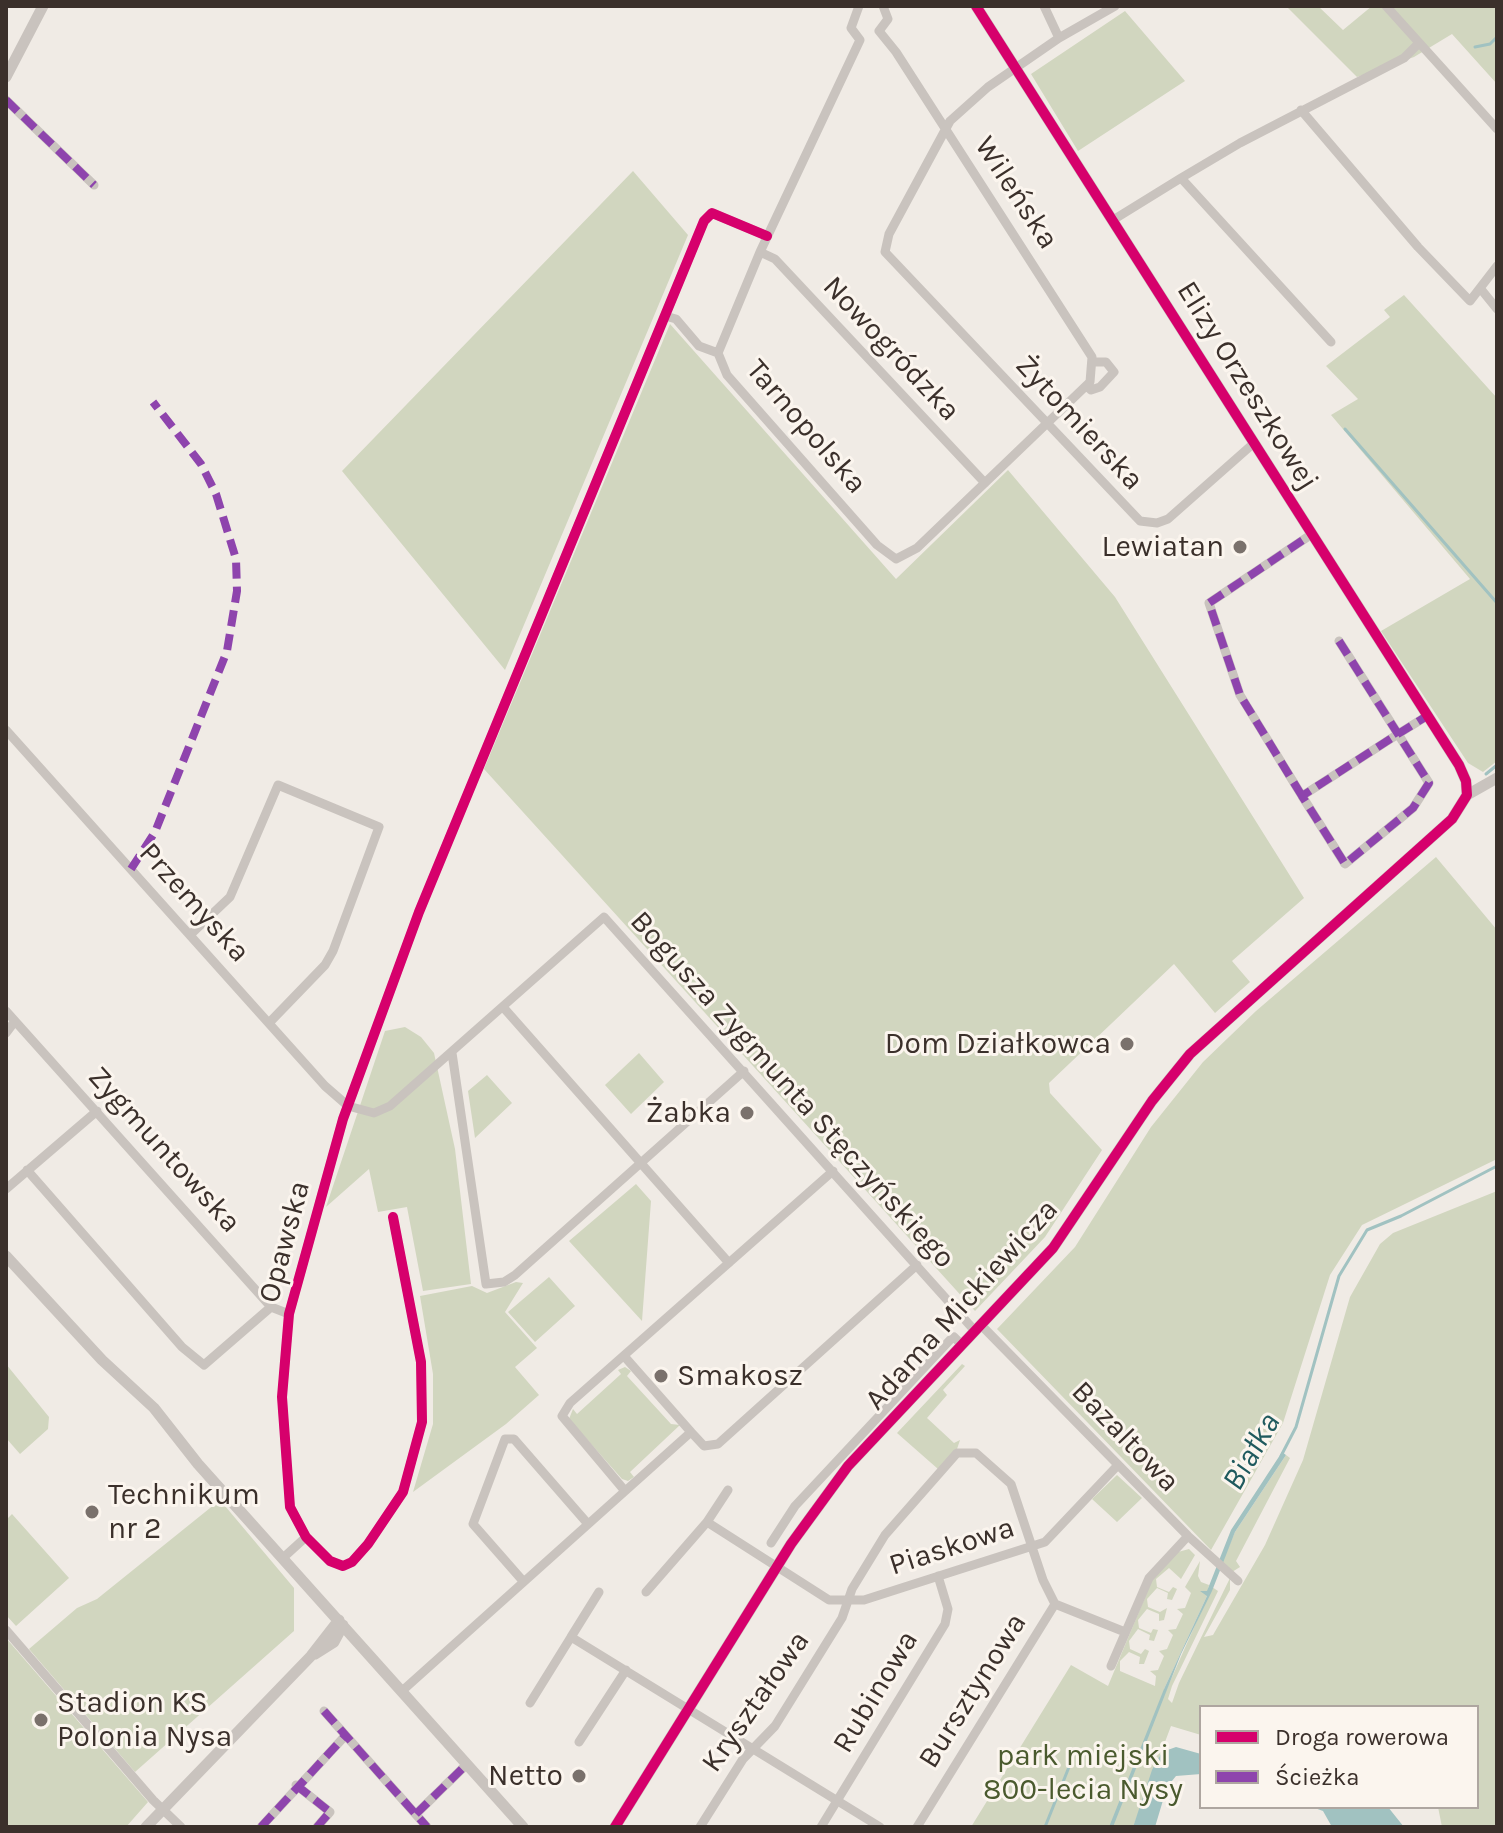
<!DOCTYPE html>
<html>
<head>
<meta charset="utf-8">
<style>
  body { margin:0 }
  #map { position:relative; width:1503px; height:1833px; overflow:hidden; background:#f0ebe5; font-family:Karla,sans-serif }
  canvas { display:block }
  .frame { position:absolute; inset:0; border:8px solid #3b302b; pointer-events:none }
  .legend { position:absolute; left:1199px; top:1705px; width:280px; height:104px; box-sizing:border-box; background:#fbf5ee; border:2px solid #aea6a0; margin:0; padding:10px 14px; list-style:none; font-size:24px; color:#3b302b }
  .legend li { display:flex; align-items:center; gap:16px; height:40px }
  .legend b { width:40px; border:2px solid #aea6a0 }
</style>
</head>
<body>
<div id="map">
<canvas width="1503" height="1833"></canvas>
<div class="frame"></div>
<ul class="legend">
<li><b style="height:10px;background:#d6006c"></b>Droga rowerowa</li>
<li><b style="height:10px;background:#8e44ad"></b>Ścieżka</li>
</ul>
</div>
<script>
const c = document.querySelector('canvas').getContext('2d');
c.lineJoin = 'round';
function paint(path, color) {
  c.fillStyle = color;
  c.fill(path, 'evenodd');
}
function poly(rows) {
  const path = new Path2D();
  for (const r of rows) {
    path.moveTo(r[0], r[1]);
    for (let i = 2; i < r.length; i += 2) path.lineTo(r[i], r[i + 1]);
  }
  return path;
}
function strokePath(path, color, width, dash) {
  c.strokeStyle = color;
  c.lineWidth = width;
  c.lineCap = dash ? 'butt' : 'round';
  c.setLineDash(dash || []);
  c.stroke(path);
}
function label(font, color, halo, rows, align = 'center') {
  c.font = font + ' Karla,sans-serif';
  c.lineWidth = 6;
  c.setLineDash([]);
  c.textBaseline = 'middle';
  c.strokeStyle = halo;
  c.fillStyle = color;
  for (const [text, x, y, turn = 0] of rows) {
    c.save();
    c.translate(x, y);
    c.rotate((+turn || 0) * Math.PI / 180);
    c.textAlign = isNaN(turn) ? turn : align;
    if (halo) c.strokeText(text, 0, 0);
    c.fillText(text, 0, 0);
    c.restore();
  }
}
const green = poly([
  [1286,6,1318,6,1343,30,1372,6,1497,6,1497,84,1452,34,1414,57,1357,77],
  [1125,11,1185,81,1078,151,1031,74],
  [633,171,688,235,505,670,342,471],
  [1404,295,1497,398,1497,761,1483,772,1468,763,1381,631,1470,579,1331,415,1358,399,1326,366,1390,317,1384,310],
  [670,324,896,579,1008,470,1115,597,1304,898,1232,961,1250,982,1215,1013,1174,964,1049,1083,1050,1093,1102,1150,1045,1237,975,1311,484,769],
  [1436,857,1497,930,1497,1159,1362,1225,1330,1275,1283,1423,1211,1550,997,1329,1075,1247,1151,1127,1203,1062,1256,1011],
  [405,1027,421,1037,434,1053,455,1149,471,1284,423,1291,407,1207,378,1212,369,1169,326,1207,385,1031],
  [639,1053,664,1082,631,1114,605,1085],
  [487,1075,512,1103,475,1138,468,1091],
  [636,1184,651,1201,642,1321,569,1241],
  [1497,1191,1497,1827,1442,1827,1438,1807,1477,1807,1477,1707,1201,1707,1201,1735,1171,1726,1133,1827,971,1827,1071,1665,1108,1686,1153,1578,1178,1552,1189,1549,1195,1555,1181,1579,1169,1568,1156,1579,1157,1587,1169,1592,1173,1587,1177,1589,1172,1600,1167,1599,1168,1593,1157,1588,1147,1599,1148,1607,1160,1612,1167,1608,1164,1620,1159,1621,1159,1614,1147,1609,1138,1620,1139,1628,1151,1633,1153,1629,1158,1630,1154,1641,1149,1640,1150,1635,1138,1629,1129,1641,1130,1649,1141,1654,1145,1649,1149,1651,1144,1664,1139,1664,1140,1657,1129,1652,1120,1661,1120,1671,1155,1686,1156,1676,1150,1671,1158,1670,1164,1656,1159,1651,1167,1649,1173,1635,1168,1630,1176,1629,1183,1614,1177,1609,1185,1608,1191,1593,1185,1587,1200,1561,1198,1576,1201,1582,1209,1585,1207,1596,1164,1689,1164,1695,1212,1587,1218,1591,1172,1686,1168,1699,1172,1703,1179,1683,1230,1578,1230,1590,1204,1637,1213,1635,1265,1545,1303,1460,1350,1297,1380,1244,1393,1233],
  [549,1277,575,1306,535,1342,508,1312],
  [516,1282,523,1283,505,1312,537,1348,515,1367,539,1395,506,1424,413,1492,433,1424,433,1374,420,1296,472,1286,487,1293],
  [6,1364,49,1417,48,1429,20,1454,6,1438],
  [962,1364,965,1366,943,1390,947,1395,927,1418,954,1443,960,1440,957,1449,938,1469,897,1433],
  [625,1367,631,1371,627,1376,671,1424,680,1425,630,1472,634,1477,628,1481,622,1479,569,1419,573,1409,577,1414,621,1374,618,1370],
  [1286,1455,1290,1458,1236,1561,1240,1567,1232,1572,1222,1562,1235,1532],
  [1117,1475,1142,1498,1117,1522,1092,1499],
  [220,1500,294,1588,294,1631,135,1772,29,1649,77,1608,97,1599],
  [12,1514,69,1578,16,1626,6,1615,6,1520],
  [6,1638,148,1802,126,1827,6,1827]
]);
const water = poly([
  [1282,1452,1286,1455,1235,1532,1212,1591,1181,1654,1113,1827,1109,1827,1164,1689,1207,1596,1200,1591,1207,1591,1231,1530],
  [1176,1747,1201,1754,1201,1774,1176,1776,1167,1787,1155,1827,1133,1827,1152,1770,1162,1752],
  [1312,1807,1388,1807,1404,1827,1332,1827,1323,1811]
]);
const stream = poly([
  [1475,47,1490,44,1497,37],
  [1345,429,1497,603],
  [1486,774,1497,765],
  [1281,1456,1296,1427,1339,1276,1367,1230,1401,1216,1497,1166],
  [1045,1827,1069,1767]
]);
const minor = poly([
  [859,6,851,28,860,40],
  [1044,6,1059,38,988,87,950,121,889,234,885,252,1140,521,1157,523,1168,519,1254,443],
  [1386,6,1497,129],
  [1059,38,1115,6],
  [6,100,94,185],
  [1301,110,1418,247,1470,301,1497,266],
  [1181,178,1240,143,1404,58,1418,44],
  [1113,220,1181,178,1331,342],
  [760,252,775,259,985,483],
  [1480,288,1497,309],
  [665,316,676,319,699,346,718,353,727,375,877,545,896,559,917,548,1090,382,1092,357,896,52,879,31,888,19,883,6],
  [718,353,760,252,860,40],
  [1087,386,1091,390,1100,387,1114,372,1106,362,1094,362],
  [1339,641,1398,734,1429,783,1413,808,1345,864,1302,796,1398,734,1427,716],
  [6,730,325,1086,348,1106,374,1113,390,1106,604,917,975,1331],
  [1302,796,1240,695,1209,603,1312,534],
  [190,935,230,897,278,785,379,827,333,951,325,965,269,1023],
  [503,1007,729,1263],
  [6,1011,271,1307,289,1314],
  [6,1033,15,1021],
  [452,1053,486,1284,504,1282,515,1275,744,1071],
  [27,1170,182,1347,204,1365,271,1307],
  [6,1189,97,1111],
  [393,1217,421,1362,422,1422,403,1492,368,1544,352,1562,343,1566,330,1561,306,1537,290,1507,282,1397,289,1314,343,1119,419,912,704,221,712,213,767,236],
  [981,1325,1188,1536,1238,1581],
  [624,1356,691,1432],
  [625,1491,562,1416,570,1403,833,1171],
  [707,1522,728,1490],
  [771,1543,795,1506,950,1340,954,1337,962,1345],
  [284,1557,306,1537],
  [523,1581,473,1524,505,1439,514,1439,588,1524],
  [646,1592,707,1522,829,1600,864,1600,1045,1542,1118,1465],
  [1055,1604,1125,1632],
  [6,1630,153,1800,181,1827],
  [571,1637,599,1592],
  [1111,1666,1149,1578,1188,1536],
  [402,1691,691,1432,704,1446,718,1444,917,1265],
  [530,1703,571,1637,880,1827],
  [324,1711,427,1827],
  [579,1742,626,1670],
  [296,1785,330,1812,317,1827],
  [416,1814,467,1764],
  [261,1827,345,1736],
  [700,1827,743,1759,775,1726,842,1618,852,1589,885,1535,957,1453,976,1453,1011,1484,1043,1580,1055,1604],
  [821,1827,945,1624,948,1609,938,1576],
  [917,1827,1055,1604]
]);
const tertiary = poly([
  [6,77,43,6],
  [1467,795,1497,778],
  [6,1256,102,1360,154,1408,198,1464,523,1827],
  [315,1654,334,1642,343,1625],
  [146,1827,311,1656,339,1620],
  [615,1827,791,1544,848,1466,1053,1248,1152,1101,1190,1054,1452,819,1467,795,1466,781,1459,765,976,6]
]);
const quiet = poly([
  [6,100,94,185],
  [1339,641,1398,734,1429,783,1413,808,1345,864,1302,796,1398,734,1427,716],
  [1302,796,1240,695,1209,603,1312,534],
  [131,869,155,832,227,651,237,591,236,559,216,494,201,464,153,402],
  [324,1711,427,1827],
  [296,1785,330,1812,317,1827],
  [416,1814,467,1764],
  [261,1827,345,1736]
]);
const cycleway = poly([
  [393,1217,421,1362,422,1422,403,1492,368,1544,352,1562,343,1566,330,1561,306,1537,290,1507,282,1397,289,1314,343,1119,419,912,704,221,712,213,767,236],
  [615,1827,791,1544,848,1466,1053,1248,1152,1101,1190,1054,1452,819,1467,795,1466,781,1459,765,976,6]
]);
const markers = [
  [1240,547,8,"#7a716c"],
  [1127,1044,8,"#7a716c"],
  [747,1113,8,"#7a716c"],
  [661,1376,8,"#7a716c"],
  [92,1512,8,"#7a716c"],
  [41,1720,8,"#7a716c"],
  [579,1776,8,"#7a716c"]
];
const streetNames = [
  ["Wileńska",1016,193,57],
  ["Nowogródzka",891,349,47],
  ["Elizy Orzeszkowej",1247,386,58],
  ["Żytomierska",1079,423,47],
  ["Tarnopolska",806,427,49],
  ["Przemyska",194,903,48],
  ["Bogusza Zygmunta Stęczyńskiego",792,1090,48],
  ["Zygmuntowska",164,1150,48],
  ["Opawska",285,1242,-75],
  ["Adama Mickiewicza",962,1305,-48],
  ["Bazaltowa",1125,1437,46],
  ["Piaskowa",952,1547,-18],
  ["Bursztynowa",973,1691,-58],
  ["Rubinowa",876,1692,-59],
  ["Kryształowa",756,1702,-55]
];
const poiNames = [
  ["Lewiatan",1224,547],
  ["Dom Działkowca",1111,1044],
  ["Żabka",731,1113],
  ["Smakosz",677,1376,"left"],
  ["Technikum",108,1495,"left"],
  ["nr 2",108,1529,"left"],
  ["Stadion KS",57,1703,"left"],
  ["Polonia Nysa",57,1737,"left"],
  ["Netto",563,1776]
];
const parkNames = [
  ["park miejski",1083,1756],
  ["800-lecia Nysy",1083,1790]
];
const waterNames = [
  ["Białka",1252,1452,-60]
];
paint(green, '#d1d6bf');
paint(water, '#a1c2c1');
strokePath(stream, '#a1c2c1', 3);
strokePath(minor, '#c9c3be', 9);
strokePath(tertiary, '#c9c3be', 11);
strokePath(quiet, '#8e44ad', 8, [16, 8]);
strokePath(cycleway, '#d6006c', 10);
for (const [x, y, r, color] of markers) {
  const dot = new Path2D();
  dot.arc(x, y, r, 0, 2 * Math.PI);
  c.fillStyle = color;
  c.fill(dot);
  strokePath(dot, '#fbf5ee', 3);
}
label('30px', '#3b302b', '#fbf5ee', streetNames);
label('30px', '#3b302b', '#fbf5ee', poiNames, 'right');
label('30px', '#4a5a2e', '#fbf5ee', parkNames);
label('italic 32px', '#1f5a5e', '#fbf5ee', waterNames);
</script>
</body>
</html>
